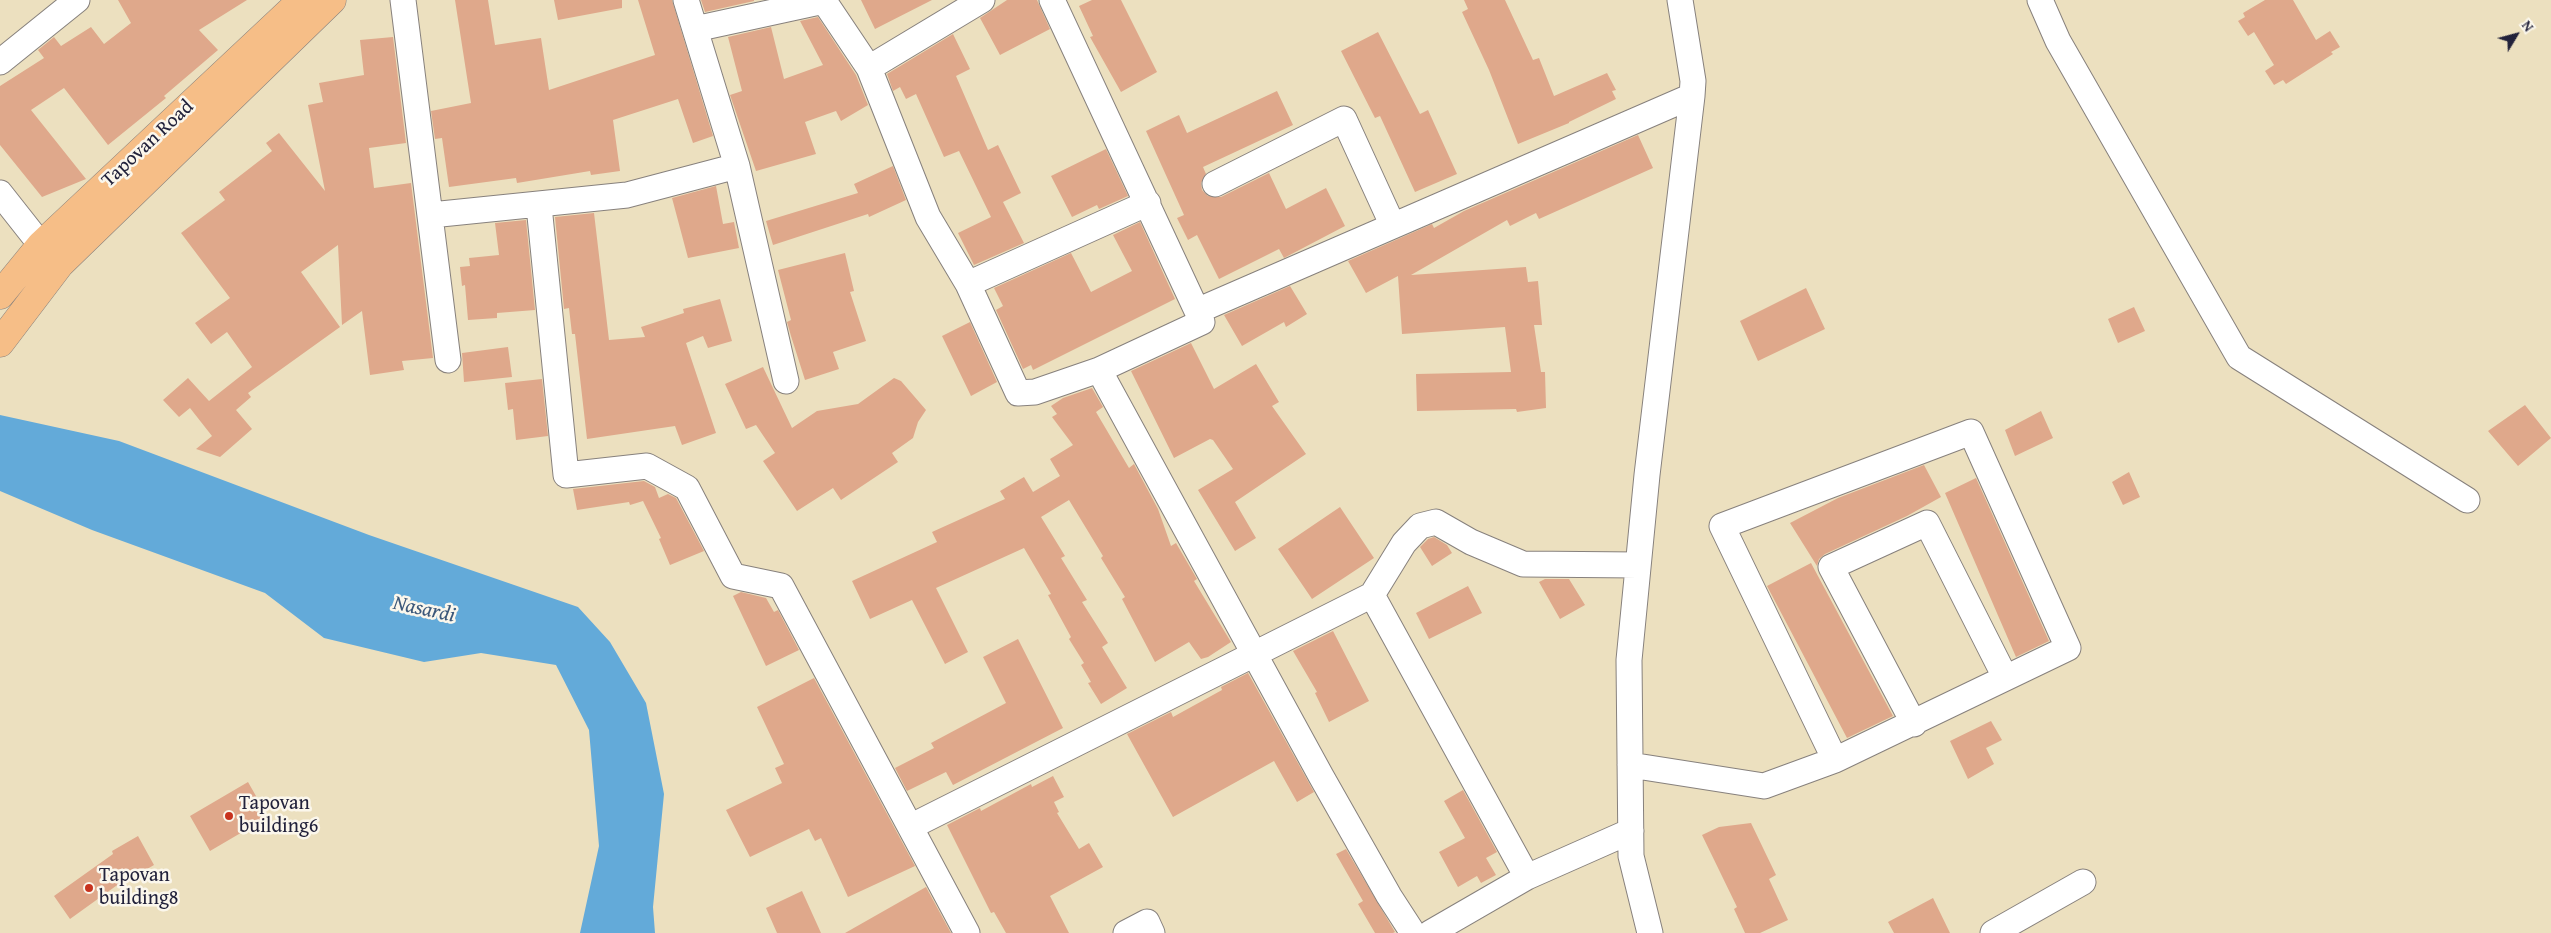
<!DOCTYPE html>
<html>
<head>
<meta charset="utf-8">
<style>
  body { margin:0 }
  #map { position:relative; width:2551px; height:933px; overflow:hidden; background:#ece0bf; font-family:"Gentium Book Plus",serif }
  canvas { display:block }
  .north { position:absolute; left:2491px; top:10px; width:50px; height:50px; -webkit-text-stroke:4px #fbf7ec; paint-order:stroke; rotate:53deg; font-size:14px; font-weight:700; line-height:20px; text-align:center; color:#22223b }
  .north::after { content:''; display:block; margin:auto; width:18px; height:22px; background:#22223b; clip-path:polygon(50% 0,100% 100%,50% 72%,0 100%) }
</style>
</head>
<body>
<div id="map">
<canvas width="2551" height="933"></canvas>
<div class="north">N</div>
</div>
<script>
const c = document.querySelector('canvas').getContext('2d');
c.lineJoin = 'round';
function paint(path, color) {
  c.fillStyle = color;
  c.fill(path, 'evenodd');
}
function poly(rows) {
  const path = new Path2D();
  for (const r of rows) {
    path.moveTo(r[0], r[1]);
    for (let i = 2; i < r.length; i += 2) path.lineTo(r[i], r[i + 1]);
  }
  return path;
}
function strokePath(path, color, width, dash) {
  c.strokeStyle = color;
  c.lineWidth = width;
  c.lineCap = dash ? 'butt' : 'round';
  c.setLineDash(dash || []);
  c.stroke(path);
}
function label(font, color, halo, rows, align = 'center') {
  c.font = font + ' "Gentium Book Plus",serif';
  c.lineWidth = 5;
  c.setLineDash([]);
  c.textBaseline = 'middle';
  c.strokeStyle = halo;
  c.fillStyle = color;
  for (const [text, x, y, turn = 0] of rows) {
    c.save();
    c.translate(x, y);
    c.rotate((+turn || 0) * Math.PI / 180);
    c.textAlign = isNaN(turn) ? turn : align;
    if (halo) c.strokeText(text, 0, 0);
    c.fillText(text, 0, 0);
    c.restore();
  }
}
const water = poly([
  [0,415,119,441,369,535,578,607,610,642,646,703,664,794,653,907,655,933,580,933,599,846,589,730,556,665,481,653,424,662,324,638,265,593,92,530,0,491]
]);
const building = poly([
  [118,0,247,0,199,30,218,50,164,96,166,98,108,145,64,88,31,110,86,179,42,197,0,145,0,86,44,58,38,50,54,37,61,46,91,27,104,44,131,23],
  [455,0,488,0,495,45,541,38,549,90,655,55,638,0,672,0,713,136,693,143,678,99,613,120,620,171,591,175,590,171,517,183,516,178,449,187,442,138,435,139,431,111,471,103],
  [554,0,622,0,622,8,558,20],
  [701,0,754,0,754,1,705,12],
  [861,0,932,0,875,29],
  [1007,0,1037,0,1050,29,1000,55,980,18],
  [1092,0,1121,0,1157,72,1121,92,1090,37,1093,36,1079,6],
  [1464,0,1505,0,1533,60,1539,58,1554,96,1607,73,1616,90,1612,91,1616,99,1569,122,1569,123,1518,144,1489,70,1462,12,1468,9],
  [2265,0,2293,0,2316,40,2330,31,2340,47,2331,52,2333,54,2286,84,2283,80,2274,85,2265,71,2274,65,2254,32,2248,36,2238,21,2245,17,2243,13],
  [818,17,856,75,868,105,841,121,836,111,805,122,816,154,756,171,730,95,742,91,728,37,771,27,784,79,823,65,800,21],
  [1378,32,1420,114,1428,110,1457,174,1415,192,1380,116,1375,118,1341,51],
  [953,34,970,69,956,76,988,150,998,145,1021,193,1003,202,1024,243,974,265,958,233,991,217,959,151,944,157,916,94,906,99,900,87,893,91,887,74],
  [393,37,406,143,369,148,374,188,411,183,433,358,402,361,404,370,370,375,362,311,342,325,338,245,301,272,340,327,248,393,251,397,236,410,252,429,220,457,196,449,212,436,190,408,179,417,163,400,188,378,209,401,252,367,227,332,211,344,195,323,230,298,181,233,225,200,219,192,272,151,266,143,279,133,325,191,308,105,323,102,319,83,364,75,360,40],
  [1277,91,1293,125,1203,167,1206,174,1201,183,1202,190,1208,196,1221,197,1269,173,1286,209,1326,188,1345,226,1284,258,1279,249,1219,279,1197,235,1188,240,1177,218,1184,215,1146,131,1179,115,1187,133],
  [1638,135,1653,168,1539,219,1536,213,1510,226,1507,220,1411,275,1526,267,1528,282,1538,281,1542,325,1534,325,1541,372,1545,372,1546,408,1517,412,1516,409,1417,411,1416,374,1511,372,1505,327,1402,334,1398,276,1366,293,1348,261,1432,224,1434,228,1464,211],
  [1106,149,1128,196,1099,209,1097,205,1072,217,1051,176],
  [893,166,906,200,869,217,868,214,773,245,766,221,858,193,854,184],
  [716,186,723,224,734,222,739,248,688,258,672,198],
  [594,213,609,340,645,337,641,327,684,313,683,309,720,299,732,341,708,348,703,336,686,343,716,433,682,445,675,426,587,439,575,334,572,334,569,308,564,309,555,217],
  [526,220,535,310,497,313,497,318,468,320,465,285,462,286,460,267,470,266,469,258,499,255,495,223],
  [1140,222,1175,299,1033,370,1031,365,1023,369,996,310,1003,306,994,288,1071,253,1091,292,1132,271,1113,235],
  [845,253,854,291,850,292,866,341,833,352,839,369,805,380,791,336,787,322,791,320,778,270],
  [1290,286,1307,314,1286,327,1284,322,1242,346,1224,315],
  [1806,288,1825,329,1758,361,1740,321],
  [2134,307,2145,331,2118,343,2108,319],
  [970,322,997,382,971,396,942,336],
  [1191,343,1214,389,1256,364,1279,402,1272,406,1306,454,1235,502,1256,538,1235,551,1198,490,1233,469,1213,440,1210,439,1174,458,1131,371],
  [508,347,512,377,464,382,462,353],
  [763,367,792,428,817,411,858,404,894,378,901,381,926,410,918,422,913,438,892,453,898,462,841,500,833,488,797,511,763,461,775,453,756,425,746,429,725,384],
  [542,379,548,436,516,440,513,409,508,410,505,383],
  [1092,388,1103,407,1096,412,1129,468,1134,464,1158,509,1171,546,1176,543,1197,579,1194,581,1231,642,1208,657,1201,659,1189,642,1155,662,1122,599,1125,597,1101,558,1103,556,1069,500,1041,517,1065,556,1061,558,1087,600,1082,602,1108,643,1102,647,1127,688,1101,704,1088,683,1091,682,1081,665,1084,663,1069,639,1071,637,1048,595,1051,594,1024,548,936,588,968,652,945,664,912,600,870,619,852,581,937,542,932,532,1005,499,1000,491,1024,477,1033,492,1060,476,1050,459,1073,445,1052,417,1057,414,1051,406,1063,398],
  [2525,405,2551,438,2518,466,2488,431],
  [2041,411,2053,438,2015,456,2005,430],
  [1924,465,1941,497,1907,516,1825,554,1819,559,1817,566,1790,523,1838,498],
  [2129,472,2140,497,2123,505,2112,482],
  [1976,478,2049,641,2016,657,1945,493],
  [644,481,655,487,659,498,668,494,676,498,704,551,670,565,659,539,661,538,643,501,630,505,629,502,577,510,573,489],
  [1340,507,1374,558,1312,599,1278,549],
  [1434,537,1447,545,1452,553,1432,566,1420,547,1428,539],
  [1811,563,1893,716,1847,738,1767,586],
  [1545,579,1569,579,1585,605,1560,619,1539,582],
  [1468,586,1482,613,1429,639,1416,613],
  [741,592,766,598,774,612,778,610,799,650,766,666,733,596],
  [1333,631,1369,701,1329,722,1315,693,1317,692,1293,651],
  [1018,639,1063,728,953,785,946,772,907,791,895,768,934,748,931,743,1006,703,983,657],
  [1248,673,1314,792,1297,802,1274,761,1173,817,1127,734,1171,712,1173,717,1222,690,1221,687],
  [814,678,915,866,848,897,821,838,815,841,809,829,750,857,726,810,782,783,775,768,784,764,757,707],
  [1991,721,2002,740,1986,748,1994,764,1968,779,1950,741],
  [1053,776,1064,797,1054,802,1059,812,1057,813,1079,849,1089,843,1103,867,1050,896,1069,933,1006,933,994,912,991,913,947,825,980,808,981,811,1031,784,1032,787],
  [248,782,268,817,210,851,190,816],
  [1463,790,1497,852,1486,858,1496,875,1481,883,1477,876,1458,887,1439,852,1465,838,1444,801],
  [1751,823,1776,875,1769,879,1788,920,1760,933,1745,933,1734,909,1737,907,1702,835,1719,827],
  [138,836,154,865,128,880,127,878,70,919,54,896,113,854,112,851],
  [1346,849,1395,932,1393,933,1375,933,1358,904,1363,901,1336,854],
  [926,887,951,933,845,933],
  [802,891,821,933,777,933,766,908],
  [1933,898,1950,933,1894,933,1888,922]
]);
const minor = poly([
  [403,0,448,360],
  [1052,0,1197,311,1692,96],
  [2040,0,2058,41,2239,357,2467,500],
  [695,29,824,1,869,68,928,217,968,284,1018,393,1035,392,1099,370],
  [0,62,77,0],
  [869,68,982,0],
  [737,166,786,381],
  [1215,184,1344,119,1393,226],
  [0,193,41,245,56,260],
  [539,206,566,475,647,466,687,488,733,576,781,586,967,933],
  [431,215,627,195,737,166,686,0],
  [968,284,1148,203],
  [1197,311,1202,322,1099,370,1321,776,1389,896,1413,933],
  [1372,595,1404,543,1420,526,1436,522,1471,542,1523,564,1638,565],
  [1914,724,1831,567,1927,523,2005,677],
  [1630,765,1764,786,1835,760,2068,648,1971,432,1722,526,1835,760],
  [912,826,1372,595,1527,877],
  [1126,933,1147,922,1152,933],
  [1430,933,1527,877,1631,831],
  [1650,933,1631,856,1629,660,1647,475,1692,96,1693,81,1680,0],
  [1993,933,2083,882]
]);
const major = poly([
  [0,295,41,245,302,0],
  [0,343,60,264,332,0]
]);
const markers = [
  [229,816,5,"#c8321e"],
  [89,888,5,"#c8321e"]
];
const streetNames = [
  ["Tapovan Road",148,144,-43]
];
const poiNames = [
  ["Tapovan",239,804],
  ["building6",239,827],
  ["Tapovan",99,876],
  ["building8",99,899]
];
const waterNames = [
  ["Nasardi",424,610,12]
];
paint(water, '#63aad9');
paint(building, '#dfa88b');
strokePath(minor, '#87817d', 27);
strokePath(major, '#87817d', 29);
strokePath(minor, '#fff', 25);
strokePath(major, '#f6be87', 28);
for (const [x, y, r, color] of markers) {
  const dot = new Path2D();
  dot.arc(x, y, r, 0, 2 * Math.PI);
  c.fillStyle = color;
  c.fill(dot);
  strokePath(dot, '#fbf7ec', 2);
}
label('20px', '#22223b', '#fbf7ec', streetNames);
label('20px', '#22223b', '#fbf7ec', poiNames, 'left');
label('italic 21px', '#3c587a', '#fbf7ec', waterNames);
</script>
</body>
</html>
